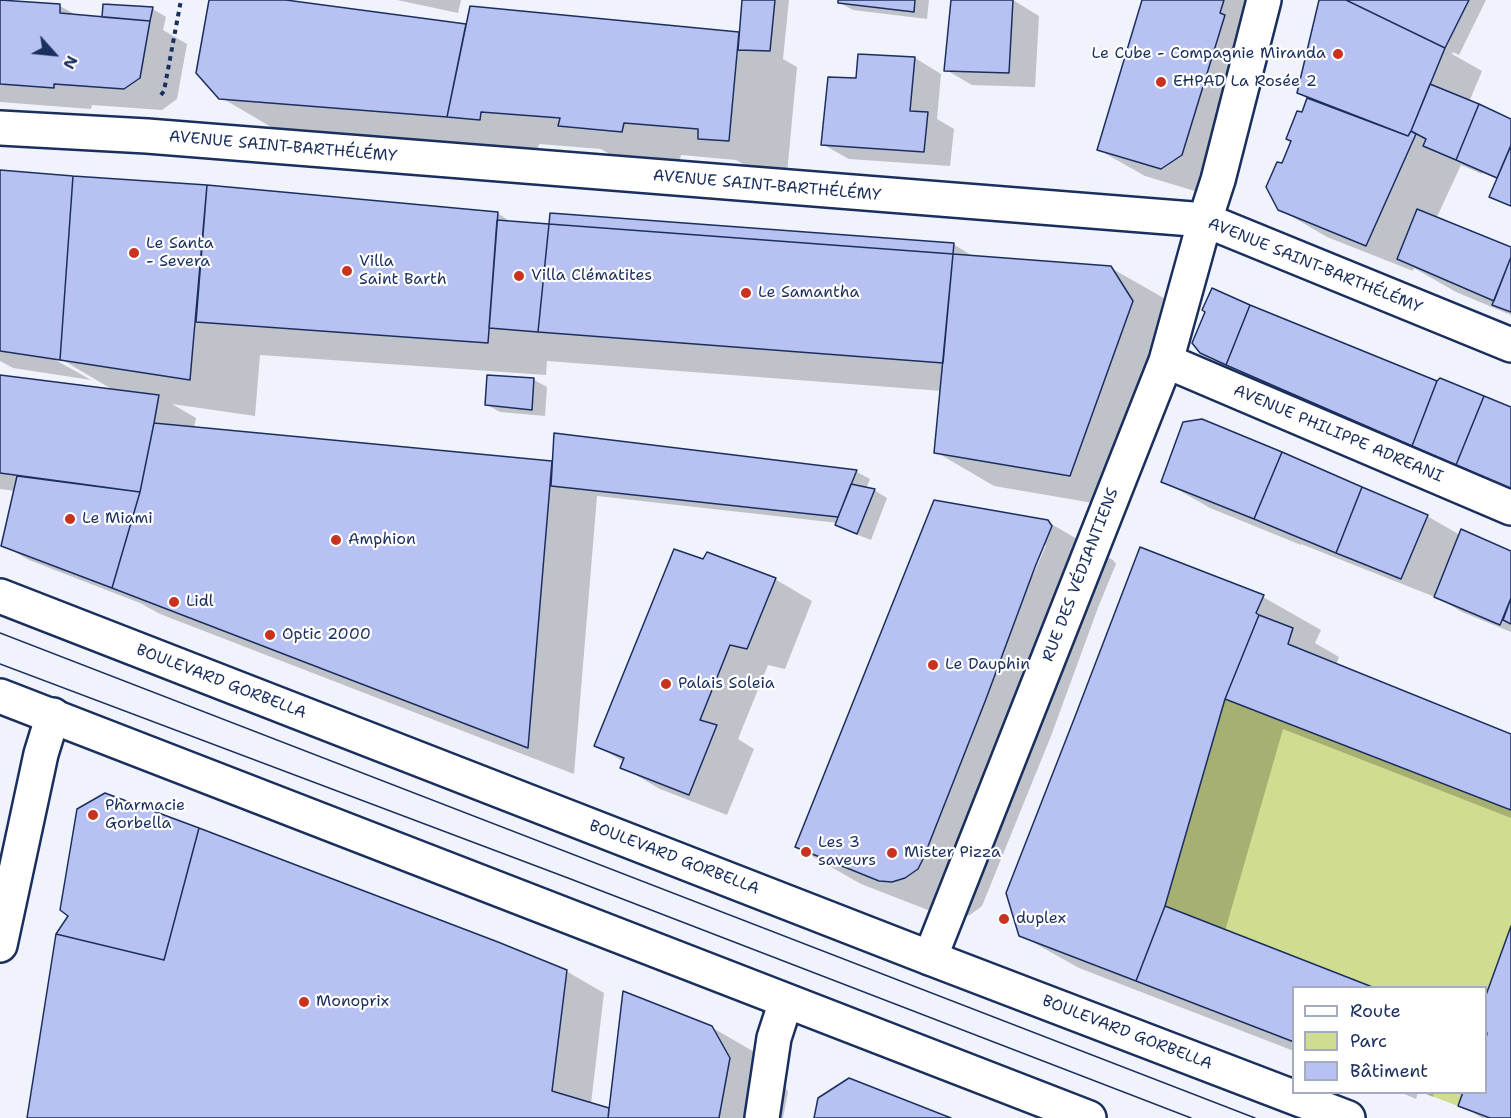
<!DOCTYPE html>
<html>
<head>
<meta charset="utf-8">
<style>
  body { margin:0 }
  #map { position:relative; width:1511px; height:1118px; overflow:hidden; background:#f1f3fc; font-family:"Shantell Sans",sans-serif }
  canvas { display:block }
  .legend { position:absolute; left:1292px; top:986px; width:195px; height:108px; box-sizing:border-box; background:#fff; border:2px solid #a4acbf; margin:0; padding:8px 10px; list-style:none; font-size:18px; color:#1b2f5e }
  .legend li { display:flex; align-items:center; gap:12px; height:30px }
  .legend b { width:30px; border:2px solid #a4acbf }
  .north { position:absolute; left:24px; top:24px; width:60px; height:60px; -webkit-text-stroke:4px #fff; paint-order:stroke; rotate:117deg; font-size:16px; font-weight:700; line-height:24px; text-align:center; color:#1b2f5e }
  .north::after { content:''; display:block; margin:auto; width:21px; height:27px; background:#1b2f5e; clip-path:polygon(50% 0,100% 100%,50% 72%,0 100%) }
</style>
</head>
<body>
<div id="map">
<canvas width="1511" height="1118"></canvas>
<ul class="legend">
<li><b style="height:8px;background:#fff"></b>Route</li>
<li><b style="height:16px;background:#d0dc8f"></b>Parc</li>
<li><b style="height:16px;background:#b7c1f2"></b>Bâtiment</li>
</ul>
<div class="north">N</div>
</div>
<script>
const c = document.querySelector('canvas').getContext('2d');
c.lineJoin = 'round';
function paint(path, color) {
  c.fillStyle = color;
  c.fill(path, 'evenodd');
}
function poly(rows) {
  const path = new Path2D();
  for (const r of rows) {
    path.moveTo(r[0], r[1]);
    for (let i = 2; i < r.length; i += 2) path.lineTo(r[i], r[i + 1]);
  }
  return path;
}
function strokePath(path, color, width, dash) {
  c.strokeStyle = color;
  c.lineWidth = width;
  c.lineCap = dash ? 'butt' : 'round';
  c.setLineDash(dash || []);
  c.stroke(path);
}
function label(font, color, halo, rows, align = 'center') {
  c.font = font + ' "Shantell Sans",sans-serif';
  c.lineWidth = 4.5;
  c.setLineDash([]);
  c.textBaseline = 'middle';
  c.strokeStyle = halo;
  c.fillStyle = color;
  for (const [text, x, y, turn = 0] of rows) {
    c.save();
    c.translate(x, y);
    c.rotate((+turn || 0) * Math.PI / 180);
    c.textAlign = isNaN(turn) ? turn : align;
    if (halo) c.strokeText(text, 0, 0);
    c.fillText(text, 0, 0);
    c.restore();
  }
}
const green = poly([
  [1225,699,1511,810,1511,952,1486,1037,1486,988,1294,988,1165,906],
  [1424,1093,1463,1093,1458,1106]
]);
const shadow = poly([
  [211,0,275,0,467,26,739,34,741,35,744,0,789,0,783,59,797,67,787,174,757,172,736,160,681,155,679,165,618,159,601,149,539,144,537,153,278,131,220,97],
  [397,0,461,0,458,13],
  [840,0,929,0,927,19,853,10,840,3],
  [952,0,1013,0,1039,16,1035,87,972,85,946,70],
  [1144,0,1279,0,1266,40,1270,43,1228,181,1208,195,1145,176,1099,150],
  [1320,0,1486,0,1459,55,1453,52,1452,54,1482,71,1469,102,1511,120,1511,207,1491,197,1498,179,1483,173,1482,174,1461,165,1436,219,1511,249,1511,315,1456,292,1414,268,1413,271,1327,237,1279,209,1283,165,1308,99,1298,92],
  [0,2,60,6,78,16,104,18,105,5,153,9,166,17,163,30,187,44,177,99,162,110,92,105,91,109,0,102],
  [915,58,941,74,937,119,954,129,950,166,849,159,822,144,857,79],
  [0,172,207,187,497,213,513,223,953,244,976,258,1111,268,1169,301,1191,335,1128,509,994,486,936,452,942,391,547,361,546,375,260,355,255,416,172,404,196,418,194,428,554,464,556,435,857,472,870,479,866,489,874,490,887,498,871,540,850,532,837,525,838,523,597,496,574,774,160,614,140,603,29,560,3,545,15,491,0,489,0,376,115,391,54,355,52,358,91,380,13,368,0,361],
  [1201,352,1438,383,1511,409,1511,495,1274,391],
  [534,380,547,387,545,416,500,412,487,405],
  [1163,481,1427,516,1460,535,1511,553,1511,632,1462,612,1440,599,1301,544,1301,545,1210,508],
  [1048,522,1113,560,1116,564,1099,605,1051,736,982,906,970,915,958,918,946,917,861,884,796,847],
  [1042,545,1046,545,1033,575,1030,574],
  [775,579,812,601,785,669,768,665,738,739,754,749,727,815,660,789,622,767,624,762,596,745],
  [1263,597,1321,630,1315,643,1339,657,1336,665,1511,735,1511,818,1283,729,1225,931,1294,988,1294,1051,1079,968,1020,935],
  [1511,930,1511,1118,1482,1118,1460,1105,1486,1092,1486,1041,1489,1034,1486,1032,1486,999],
  [566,971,604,993,591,1104,611,1111,711,1027,770,1061,788,1092,783,1118,29,1118],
  [1400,1092,1418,1092,1416,1099],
  [1421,1092,1434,1092,1433,1097]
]);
const building = poly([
  [0,0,60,4,60,13,150,21,140,78,124,89,54,84,54,88,0,84,0,0],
  [209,0,286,0,466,24,447,117,219,99,196,73,209,0],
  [742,0,775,0,770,51,738,50,742,0],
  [838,0,915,0,914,12,838,3,838,0],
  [951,0,1013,0,1009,73,944,71,951,0],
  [1142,0,1224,0,1220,13,1225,15,1182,155,1161,169,1097,150,1142,0],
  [1319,0,1346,0,1445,48,1411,131,1408,136,1297,93,1319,0],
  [1346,0,1469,0,1445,48,1346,0],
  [103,4,153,7,150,21,102,17,103,4],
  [470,6,739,32,729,141,698,139,698,129,624,123,622,132,558,126,560,118,481,112,480,120,447,117,470,6],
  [858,54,915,57,910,111,928,112,924,152,821,145,828,77,856,78,858,54],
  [1430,84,1479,104,1456,160,1423,146,1426,139,1411,131,1430,84],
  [1307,98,1408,136,1411,131,1416,134,1366,246,1278,210,1266,187,1277,162,1282,163,1291,141,1286,139,1297,111,1302,112,1307,98],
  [1479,104,1511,119,1511,145,1497,178,1456,160,1479,104],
  [1510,148,1511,148,1511,206,1489,197,1510,148],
  [0,170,73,176,60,360,0,351,0,170],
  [73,176,207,185,190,380,60,360,73,176],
  [207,185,498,212,488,343,196,322,207,185],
  [1417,209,1511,247,1511,257,1494,301,1397,259,1417,209],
  [550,213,954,243,953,254,549,224,550,213],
  [497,220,549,224,538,332,489,328,497,220],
  [549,224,953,254,943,363,538,332,549,224],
  [953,254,1111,266,1133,301,1070,476,934,453,953,254],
  [1511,257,1511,312,1492,305,1511,257],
  [1212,288,1250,305,1226,365,1200,353,1192,343,1205,312,1202,310,1212,288],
  [1250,305,1437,381,1412,446,1226,365,1250,305],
  [0,375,159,395,154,423,140,492,0,473,0,375],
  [487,375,534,378,532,410,485,405,487,375],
  [1440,378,1484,396,1456,465,1412,446,1437,381,1440,378],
  [1484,396,1511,407,1511,489,1456,465,1484,396],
  [1202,419,1282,452,1254,519,1161,482,1183,422,1202,419],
  [154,423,552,461,528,748,112,588,140,492,154,423],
  [554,433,857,470,838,517,551,486,554,433],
  [1282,452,1362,487,1336,553,1254,519,1282,452],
  [17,476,140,492,112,588,1,546,17,476],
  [851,484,875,489,857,534,835,525,851,484],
  [1362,487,1428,515,1401,579,1336,553,1362,487],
  [934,500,1048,520,1052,526,1035,567,986,699,923,859,918,869,905,878,892,882,879,881,795,847,934,500],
  [1461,529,1511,551,1511,598,1500,625,1434,597,1461,529],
  [1140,547,1264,595,1256,613,1259,615,1225,699,1165,906,1136,981,1019,936,1006,893,1076,714,1140,547],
  [674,549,703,559,707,552,776,578,747,649,730,645,700,720,717,725,689,795,620,768,624,758,594,746,674,549],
  [1511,598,1511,624,1503,620,1511,598],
  [1259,615,1293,628,1288,644,1511,734,1511,810,1225,699,1259,615],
  [105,793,199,828,164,960,56,934,68,916,60,910,77,809,105,793],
  [199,828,498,942,567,970,552,1091,609,1108,608,1118,27,1118,56,934,164,960,199,828],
  [1165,906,1375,988,1294,988,1294,1042,1136,981,1165,906],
  [1511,926,1511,1118,1490,1118,1458,1106,1463,1092,1486,1092,1486,1038,1487,1033,1486,1033,1486,995,1511,926],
  [623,991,712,1026,730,1058,719,1118,608,1118,623,991],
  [849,1078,951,1118,814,1118,818,1098,849,1078]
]);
const path = poly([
  [161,95,164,91,181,0]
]);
const minor = poly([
  [0,128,147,136,1205,220,1511,345],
  [1166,361,1511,508],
  [0,945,41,754,53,715],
  [930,958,1166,361,1205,220,1218,180,1264,0],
  [762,1118,774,1038,786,1001]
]);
const major = poly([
  [0,596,930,958,1348,1118],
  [0,696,1089,1118]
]);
const tram = poly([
  [0,633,1255,1118],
  [0,664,568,878,1191,1118]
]);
const markers = [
  [1338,54,6,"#c8321e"],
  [1161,82,6,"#c8321e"],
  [134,253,6,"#c8321e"],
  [347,271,6,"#c8321e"],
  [519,276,6,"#c8321e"],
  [746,293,6,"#c8321e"],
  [70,519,6,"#c8321e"],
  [336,540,6,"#c8321e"],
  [174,602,6,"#c8321e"],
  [270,635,6,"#c8321e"],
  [933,665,6,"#c8321e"],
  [666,684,6,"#c8321e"],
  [93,815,6,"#c8321e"],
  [806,852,6,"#c8321e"],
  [892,853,6,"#c8321e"],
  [1004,919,6,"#c8321e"],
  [304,1002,6,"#c8321e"]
];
const poiNames = [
  ["Le Cube - Compagnie Miranda",1326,54,"right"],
  ["EHPAD La Rosée 2",1173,82],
  ["Le Santa",146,244],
  ["- Severa",146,262],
  ["Villa",359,262],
  ["Saint Barth",359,280],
  ["Villa Clématites",531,276],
  ["Le Samantha",758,293],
  ["Le Miami",82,519],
  ["Amphion",348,540],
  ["Lidl",186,602],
  ["Optic 2000",282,635],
  ["Le Dauphin",945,665],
  ["Palais Soleia",678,684],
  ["Pharmacie",105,806],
  ["Gorbella",105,824],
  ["Les 3",818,843],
  ["saveurs",818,861],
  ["Mister Pizza",904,853],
  ["duplex",1016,919],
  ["Monoprix",316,1002]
];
const streetNames = [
  ["AVENUE SAINT-BARTHÉLÉMY",283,147,5],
  ["AVENUE SAINT-BARTHÉLÉMY",767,186,5],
  ["AVENUE SAINT-BARTHÉLÉMY",1315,266,22],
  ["AVENUE PHILIPPE ADREANI",1338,434,23],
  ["RUE DES VÉDIANTIENS",1081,575,-69],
  ["BOULEVARD GORBELLA",221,682,21],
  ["BOULEVARD GORBELLA",674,858,21],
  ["BOULEVARD GORBELLA",1127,1033,21]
];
paint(green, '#d0dc8f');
paint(shadow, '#0003');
paint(building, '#b7c1f2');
strokePath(building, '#1b2f5e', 1.5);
strokePath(minor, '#1b2f5e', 38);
strokePath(major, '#1b2f5e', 38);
strokePath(path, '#1b2f5e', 4, [4.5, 4.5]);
strokePath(minor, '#fff', 33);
strokePath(major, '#fff', 33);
strokePath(tram, '#1b2f5e', 1.5);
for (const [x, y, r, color] of markers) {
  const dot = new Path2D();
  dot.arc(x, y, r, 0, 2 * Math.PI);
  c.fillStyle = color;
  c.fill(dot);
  strokePath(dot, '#fff', 2);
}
label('16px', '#1b2f5e', '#fff', poiNames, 'left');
label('16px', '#1b2f5e', '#fff', streetNames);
</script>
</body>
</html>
